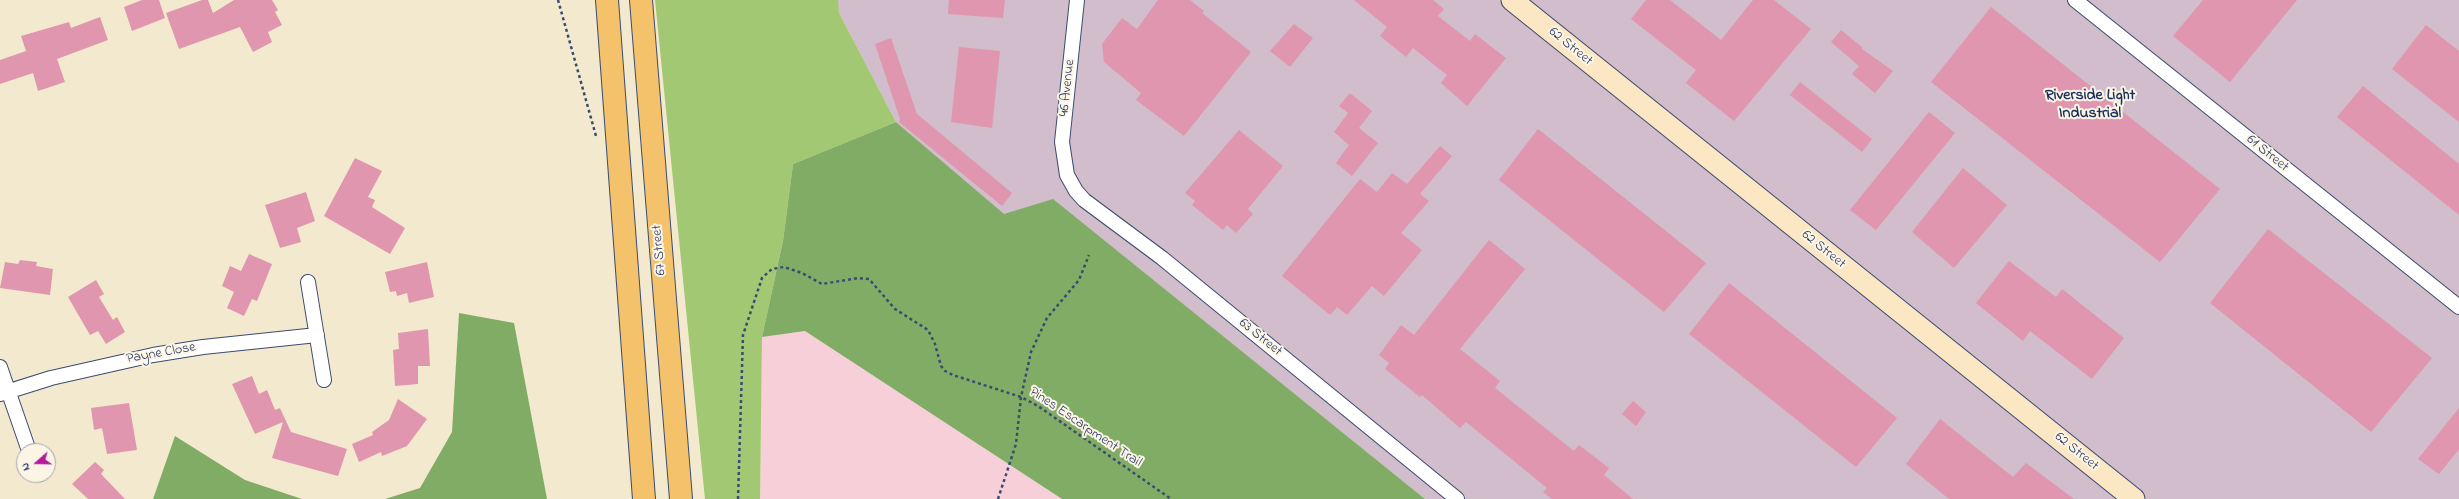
<!DOCTYPE html>
<html>
<head>
<meta charset="utf-8">
<style>
  body { margin:0 }
  #map { position:relative; width:2459px; height:499px; overflow:hidden; background:#f3e9cf; font-family:"Indie Flower",sans-serif }
  canvas { display:block }
  .north { position:absolute; left:16px; top:443px; width:40px; height:40px; box-sizing:border-box; background:#fcf5e5; border:1px solid #a2a6af; border-radius:50%; rotate:250deg; font-size:11px; font-weight:700; line-height:16px; text-align:center; color:#1b2f5e }
  .north::after { content:''; display:block; margin:auto; width:14px; height:18px; background:#b5179e; clip-path:polygon(50% 0,100% 100%,50% 72%,0 100%) }
</style>
</head>
<body>
<div id="map">
<canvas width="2459" height="499"></canvas>
<div class="north">N</div>
</div>
<script>
const c = document.querySelector('canvas').getContext('2d');
c.lineJoin = 'round';
function paint(path, color) {
  c.fillStyle = color;
  c.fill(path, 'evenodd');
}
function poly(rows) {
  const path = new Path2D();
  for (const r of rows) {
    path.moveTo(r[0], r[1]);
    for (let i = 2; i < r.length; i += 2) path.lineTo(r[i], r[i + 1]);
  }
  return path;
}
function strokePath(path, color, width, dash) {
  c.strokeStyle = color;
  c.lineWidth = width;
  c.lineCap = dash ? 'butt' : 'round';
  c.setLineDash(dash || []);
  c.stroke(path);
}
function label(font, color, halo, rows, align = 'center') {
  c.font = font + ' "Indie Flower",sans-serif';
  c.lineWidth = 4;
  c.setLineDash([]);
  c.textBaseline = 'middle';
  c.strokeStyle = halo;
  c.fillStyle = color;
  for (const [text, x, y, turn = 0] of rows) {
    c.save();
    c.translate(x, y);
    c.rotate((+turn || 0) * Math.PI / 180);
    c.textAlign = isNaN(turn) ? turn : align;
    if (halo) c.strokeText(text, 0, 0);
    c.fillText(text, 0, 0);
    c.restore();
  }
}
const built = poly([
  [805,331,1062,499,760,499,762,337]
]);
const industrial = poly([
  [837,0,2459,0,2459,499,1425,499,1053,200,1004,215,896,122,839,13]
]);
const green = poly([
  [655,0,838,0,839,13,896,122,793,164,783,241,762,337,760,499,705,499]
]);
const forest = poly([
  [896,122,1004,214,1053,199,1425,499,1062,499,805,331,762,337,783,241,793,164],
  [459,313,514,323,547,499,385,499,420,488,452,432],
  [175,436,245,480,302,499,153,499]
]);
const building = poly([
  [142,0,159,0,165,18,132,31,124,7],
  [202,0,208,0,213,13,234,0,272,0,278,10,275,12,282,25,268,32,272,42,253,52,240,27,179,49,166,13],
  [949,0,1005,0,1003,18,948,14],
  [1158,0,1190,0,1204,11,1202,13,1251,52,1184,136,1136,100,1141,93,1104,62,1102,44,1122,18,1137,29],
  [1354,0,1433,0,1444,9,1438,16,1470,41,1475,34,1506,58,1467,106,1441,83,1447,75,1413,48,1406,57,1380,36,1387,27],
  [1646,0,1670,0,1721,40,1753,0,1774,0,1811,29,1734,121,1686,83,1696,70,1631,19],
  [2203,0,2297,0,2230,82,2173,36],
  [1991,7,2220,189,2160,262,1931,82],
  [100,17,108,40,57,59,65,82,38,91,33,73,0,84,0,60,26,51,21,36,69,22,71,28],
  [1294,24,1313,38,1290,67,1270,51],
  [2426,25,2459,51,2459,122,2392,69],
  [1841,30,1863,48,1862,49,1893,71,1875,93,1852,74,1859,66,1831,42],
  [891,38,917,114,1012,193,1002,206,899,122,900,119,875,44],
  [959,47,1000,51,992,128,951,122],
  [1800,82,1872,139,1862,152,1790,95],
  [2363,86,2459,164,2459,215,2337,117],
  [1350,93,1372,111,1359,128,1378,143,1352,176,1336,163,1349,145,1334,132,1348,113,1339,106],
  [1929,112,1955,133,1876,230,1850,210],
  [1538,129,1706,263,1664,312,1499,180],
  [1239,130,1283,166,1248,209,1253,214,1236,233,1227,225,1223,230,1192,205,1195,201,1185,193],
  [1440,146,1452,156,1420,194,1429,201,1401,233,1422,250,1384,296,1372,286,1347,315,1337,307,1330,315,1282,276,1360,179,1377,192,1392,173,1407,184],
  [355,158,382,171,368,197,375,200,372,207,405,228,390,254,324,216],
  [1963,168,2007,205,1954,268,1912,232],
  [306,192,315,221,297,228,301,242,280,248,265,205],
  [2268,229,2432,358,2371,432,2210,303],
  [1489,240,1525,269,1460,349,1500,381,1495,388,1574,451,1579,445,1609,468,1604,475,1633,499,1552,499,1543,492,1547,488,1466,422,1460,428,1422,395,1420,397,1385,369,1389,363,1379,355,1401,325,1414,335],
  [249,254,272,264,257,301,252,299,244,316,227,308,234,292,222,286,230,266,241,271],
  [20,260,37,262,36,266,53,269,50,295,0,288,5,262,18,264],
  [2009,261,2056,297,2062,289,2124,338,2092,379,2030,331,2023,341,1976,303],
  [427,262,434,297,409,303,407,293,397,296,396,291,390,292,385,272],
  [96,280,104,294,99,297,113,320,117,317,125,332,106,344,98,331,90,335,68,297],
  [1729,283,1897,418,1856,467,1689,334],
  [428,329,430,366,418,366,418,384,395,386,393,350,399,349,398,333],
  [252,376,259,394,267,390,275,410,280,408,291,432,347,449,338,476,272,458,283,422,255,434,232,384],
  [398,399,427,419,407,446,382,456,381,452,359,462,352,444,373,435,372,432,389,420],
  [1633,401,1646,412,1636,426,1622,414],
  [129,403,137,450,107,454,102,428,94,430,91,408],
  [2459,408,2459,449,2439,474,2418,459],
  [1940,419,2013,477,2026,463,2074,499,1949,499,1906,464],
  [95,462,104,470,101,474,125,499,88,499,72,484]
]);
const path = poly([
  [558,0,596,136],
  [738,499,743,335,762,278,772,269,784,267,802,273,822,284,858,278,869,279,895,309,928,330,935,344,941,366,945,371,953,375,1021,397,1038,406,1171,499],
  [998,499,1016,444,1021,397,1031,352,1047,318,1079,280,1089,255]
]);
const street = poly([
  [1077,0,1062,142,1067,175,1076,191,1084,200,1162,258,1457,499],
  [2075,0,2459,307],
  [308,282,324,380],
  [0,367,29,451],
  [0,394,51,378,153,355,203,347,317,335]
]);
const secondary = poly([
  [1512,0,2134,499]
]);
const primary = poly([
  [607,0,644,499],
  [641,0,681,499]
]);
const streetNames = [
  ["62 Street",1570,47,39],
  ["46 Avenue",1068,88,-84],
  ["61 Street",2267,154,39],
  ["67 Street",660,250,-95],
  ["62 Street",1823,250,39],
  ["63 Street",1260,338,39],
  ["Payne Close",161,354,-10],
  ["Pines Escarpment Trail",1085,428,34],
  ["62 Street",2076,452,39]
];
const quarterNames = [
  ["Riverside Light",2090,96],
  ["Industrial",2090,114]
];
paint(built, '#f6cfd9');
paint(industrial, '#d1bdcb');
paint(green, '#a2c873');
paint(forest, '#81ac65');
paint(building, '#e096ae');
strokePath(street, '#3b4b6f', 16);
strokePath(secondary, '#3b4b6f', 23);
strokePath(primary, '#3b4b6f', 24);
strokePath(path, '#3b4b6f', 2.5, [3, 3]);
strokePath(street, '#fff', 14);
strokePath(secondary, '#fbe7c3', 21);
strokePath(primary, '#f4c26a', 22);
label('14px', '#1b2f5e', '#fcf5e5', streetNames);
label('bold 16px', '#1b2f5e', '#fcf5e5', quarterNames);
</script>
</body>
</html>
